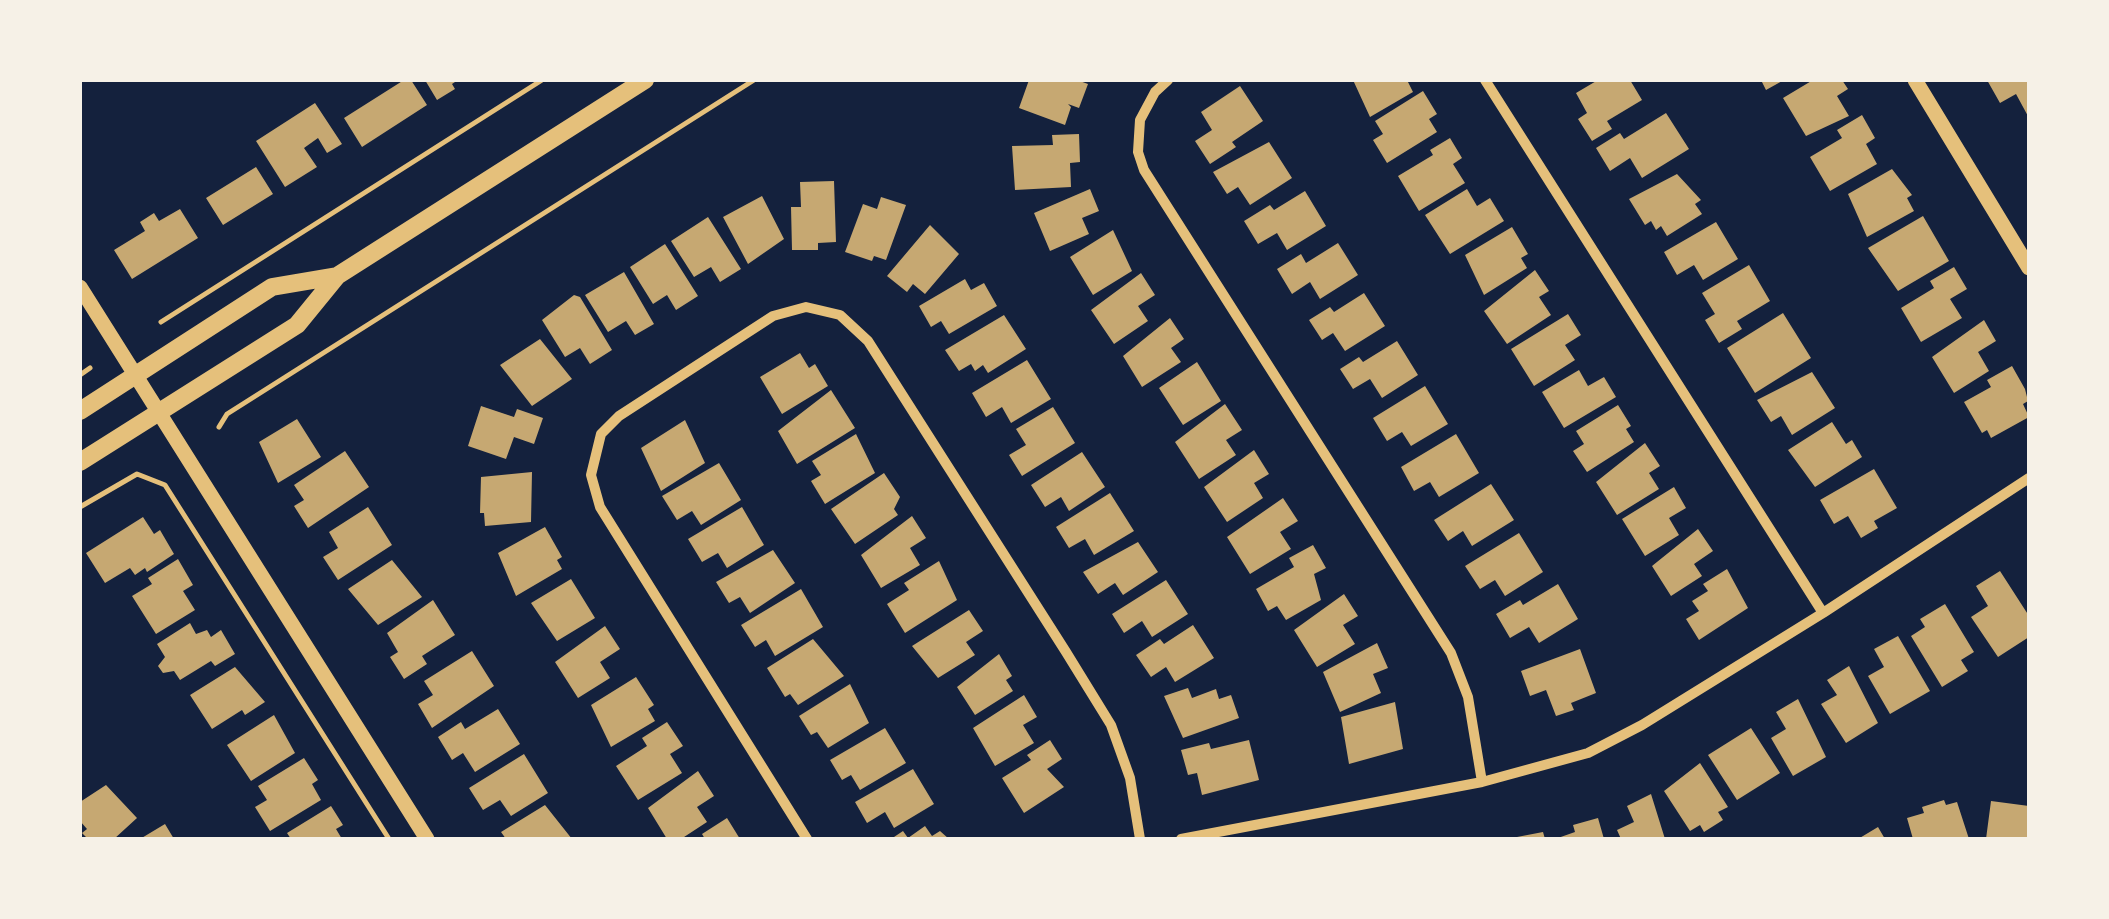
<!DOCTYPE html>
<html>
<head>
<meta charset="utf-8">
<style>
  body { margin:0 }
  #map { position:relative; width:2109px; height:919px; overflow:hidden; background:#14213d; font-family:Roboto,sans-serif }
  canvas { display:block }
  .frame { position:absolute; inset:0; border:82px solid #f6f1e7; pointer-events:none }
</style>
</head>
<body>
<div id="map">
<canvas width="2109" height="919"></canvas>
<div class="frame"></div>
</div>
<script>
const c = document.querySelector('canvas').getContext('2d');
c.lineJoin = 'round';
function paint(path, color) {
  c.fillStyle = color;
  c.fill(path, 'evenodd');
}
function poly(rows) {
  const path = new Path2D();
  for (const r of rows) {
    path.moveTo(r[0], r[1]);
    for (let i = 2; i < r.length; i += 2) path.lineTo(r[i], r[i + 1]);
  }
  return path;
}
function strokePath(path, color, width, dash) {
  c.strokeStyle = color;
  c.lineWidth = width;
  c.lineCap = dash ? 'butt' : 'round';
  c.setLineDash(dash || []);
  c.stroke(path);
}
const building = poly([
  [404,80,411,80,427,105,362,147,344,118],
  [425,80,458,80,452,84,455,89,437,100],
  [1029,80,1077,80,1088,84,1079,108,1068,104,1071,107,1065,125,1019,108],
  [1353,80,1407,80,1413,92,1370,117],
  [1598,80,1630,80,1642,100,1607,121,1612,129,1592,141,1578,119,1587,113,1576,93],
  [1761,80,1784,80,1766,90],
  [1813,80,1842,80,1848,89,1837,96,1849,116,1806,136,1783,98],
  [1987,80,2029,80,2029,118,2016,94,2000,103],
  [1240,86,1263,121,1232,142,1236,147,1210,164,1195,141,1212,130,1201,112],
  [1423,91,1437,114,1429,119,1437,132,1387,163,1373,140,1383,134,1375,121],
  [315,103,342,144,327,153,318,138,304,148,317,167,285,187,256,141],
  [1666,113,1689,149,1642,178,1630,158,1610,171,1596,148,1620,133,1624,139],
  [1862,115,1875,138,1866,144,1877,164,1830,191,1810,157,1842,138,1837,130],
  [1079,134,1080,162,1070,163,1071,187,1015,190,1012,146,1053,145,1052,135],
  [1450,138,1462,158,1453,164,1465,183,1419,211,1398,176,1433,155,1430,150],
  [1269,142,1292,178,1250,205,1238,187,1227,194,1213,172],
  [256,167,273,194,223,225,206,198],
  [1892,169,1912,195,1907,198,1914,211,1867,237,1848,194],
  [1677,174,1701,200,1695,204,1702,214,1667,236,1661,226,1656,230,1651,221,1645,225,1629,199],
  [834,181,836,242,818,243,818,250,792,250,791,207,801,207,800,182],
  [1090,189,1099,211,1082,218,1089,234,1050,251,1034,213],
  [1467,189,1477,206,1490,198,1504,221,1450,254,1425,215],
  [1305,191,1326,226,1287,250,1277,233,1258,244,1244,221,1270,205,1274,210],
  [762,196,784,239,748,264,723,217],
  [881,197,906,205,886,260,874,256,872,261,845,252,863,204,877,209],
  [180,209,198,238,132,279,114,250,145,231,140,222,154,213,159,221],
  [1923,216,1949,261,1898,291,1868,248],
  [708,217,741,269,720,282,711,267,694,277,671,241],
  [1716,222,1738,259,1703,280,1694,265,1677,275,1664,252],
  [930,225,959,254,925,294,913,284,907,292,887,276],
  [1512,227,1528,254,1521,258,1527,268,1484,295,1465,255],
  [1113,230,1132,271,1093,295,1070,257],
  [1338,243,1358,275,1320,299,1310,282,1292,294,1277,269,1301,254,1306,263],
  [665,244,698,296,676,310,667,295,653,304,630,267],
  [1749,265,1770,301,1737,321,1742,329,1719,343,1705,320,1715,314,1702,293],
  [1954,267,1967,289,1950,299,1962,318,1921,342,1901,308,1934,288,1930,281],
  [1535,270,1549,291,1539,297,1551,315,1507,344,1484,311],
  [624,272,654,324,635,335,626,321,608,332,585,295],
  [1141,273,1155,295,1138,306,1148,321,1114,344,1091,310],
  [965,279,971,290,984,283,997,306,949,334,941,321,931,327,919,306],
  [1364,293,1385,326,1345,351,1333,333,1322,340,1309,320,1330,307,1334,312],
  [574,295,580,297,612,350,590,364,580,348,565,357,542,320],
  [1783,313,1811,358,1755,393,1727,348],
  [1568,314,1581,335,1565,345,1575,360,1534,386,1511,349],
  [1004,315,1026,349,988,373,983,365,975,371,971,364,959,371,945,350],
  [1170,318,1184,339,1171,348,1181,362,1142,387,1123,356],
  [1984,320,1996,341,1978,352,1989,371,1954,393,1932,357],
  [540,339,572,379,532,406,500,365],
  [1397,341,1418,375,1382,398,1370,379,1353,389,1340,369,1359,357,1363,362],
  [800,353,809,368,815,364,828,386,782,414,760,377],
  [1027,360,1051,399,1011,423,1002,407,986,417,972,393],
  [1197,362,1221,401,1183,425,1159,388],
  [2012,366,2025,389,2028,401,2023,404,2029,417,1991,438,1987,430,1982,433,1964,402,1991,387,1987,380],
  [1579,370,1588,386,1604,377,1616,397,1564,428,1542,392],
  [1812,372,1835,408,1792,435,1781,416,1771,422,1757,400],
  [1425,386,1448,424,1411,446,1402,432,1387,441,1373,418],
  [831,390,855,428,797,464,778,431],
  [1225,404,1242,430,1226,440,1236,455,1199,479,1175,442],
  [1618,405,1631,426,1626,429,1634,442,1587,472,1573,451,1584,444,1576,431],
  [481,406,514,417,517,409,543,418,534,444,514,437,506,459,468,446],
  [1053,407,1075,443,1022,476,1009,455,1026,445,1016,429],
  [297,419,321,457,278,483,259,442],
  [685,420,705,463,661,491,641,448],
  [1832,422,1846,444,1852,440,1862,457,1815,487,1788,450],
  [856,434,875,473,825,504,811,481,821,475,812,461],
  [1456,434,1479,473,1439,497,1430,482,1414,491,1401,467],
  [1645,443,1660,466,1649,473,1659,489,1617,515,1596,482],
  [1254,450,1269,474,1254,483,1263,498,1227,522,1204,487],
  [345,451,369,487,308,528,294,506,304,500,294,485],
  [1082,452,1105,487,1069,511,1061,497,1045,507,1031,485],
  [719,463,741,500,701,525,692,511,677,520,662,496],
  [1874,469,1897,508,1874,521,1878,528,1861,538,1848,516,1834,524,1820,500],
  [532,472,531,522,485,526,484,513,480,513,481,477],
  [884,473,900,497,894,509,898,515,855,544,831,509],
  [1491,484,1514,520,1472,546,1463,531,1448,541,1434,520],
  [1674,487,1686,508,1669,518,1679,535,1645,556,1622,519],
  [1110,493,1134,531,1094,555,1085,539,1069,548,1056,527],
  [1283,498,1298,521,1280,532,1291,549,1250,574,1227,537],
  [368,507,392,545,338,580,323,557,338,548,329,532],
  [742,507,764,545,727,568,718,553,702,562,688,539],
  [912,516,926,538,910,548,920,565,881,588,861,555],
  [143,517,154,534,160,530,174,554,147,572,145,568,135,575,130,568,105,583,86,553],
  [545,527,562,557,557,560,562,569,516,596,498,553],
  [1698,529,1713,551,1694,564,1702,576,1671,596,1652,566],
  [1519,533,1543,572,1505,596,1495,580,1480,589,1465,566],
  [1138,542,1158,572,1123,595,1115,583,1098,594,1083,572],
  [1313,545,1326,568,1314,574,1321,600,1286,620,1277,606,1268,611,1256,589,1294,567,1289,558],
  [773,550,795,583,750,613,740,597,729,603,716,582],
  [178,559,193,585,183,591,195,610,156,634,132,596,152,584,148,578],
  [392,560,422,597,378,625,348,589],
  [939,561,957,600,905,633,887,604,909,590,904,583],
  [1727,569,1748,608,1699,640,1686,619,1699,611,1692,601,1708,591,1703,584],
  [2000,571,2029,616,2029,637,1998,657,1971,617,1988,606,1976,586],
  [571,579,595,618,557,641,531,603],
  [1166,580,1188,614,1152,637,1142,621,1124,633,1112,614],
  [1558,584,1578,619,1539,643,1529,627,1510,638,1496,614,1520,600,1523,605],
  [801,589,823,627,775,656,766,640,755,647,741,625],
  [1344,594,1358,616,1343,625,1355,644,1317,667,1294,630],
  [433,600,455,635,422,656,427,664,404,679,390,657,398,652,387,633],
  [1945,604,1974,652,1961,660,1968,671,1942,687,1911,636,1925,627,1920,619],
  [969,610,983,631,966,642,975,655,938,678,912,646],
  [190,623,196,634,207,630,211,637,221,630,235,654,215,666,211,661,180,680,174,671,163,673,158,666,165,657,157,644],
  [1193,625,1214,658,1175,682,1166,667,1151,677,1136,655,1160,639,1164,644],
  [605,626,620,649,600,662,610,678,578,698,555,662],
  [1898,636,1930,691,1890,714,1868,676,1884,667,1874,649],
  [813,639,844,676,798,705,790,694,785,697,767,668],
  [1377,643,1388,668,1373,674,1381,693,1340,712,1323,672],
  [1580,649,1596,693,1571,703,1574,710,1556,716,1546,690,1530,696,1521,671],
  [472,651,494,686,432,728,418,704,433,695,424,681],
  [999,654,1012,676,1006,680,1013,691,975,715,957,687],
  [1849,666,1878,723,1846,743,1821,704,1837,695,1827,680],
  [235,667,265,702,245,715,242,710,212,729,190,695],
  [636,677,654,705,648,709,655,721,611,747,591,705],
  [850,684,869,723,828,748,817,732,811,735,799,716],
  [1188,688,1192,698,1216,689,1219,699,1231,695,1239,718,1183,738,1164,696],
  [1024,695,1037,717,1023,725,1034,743,995,766,973,728],
  [1798,699,1826,757,1793,776,1771,738,1786,729,1776,712],
  [1395,702,1403,749,1349,764,1341,717],
  [498,709,520,744,475,772,463,753,452,760,438,737,461,722,465,729],
  [274,715,295,753,251,781,227,745],
  [667,722,683,746,670,754,682,773,638,800,616,766,647,746,642,738],
  [885,728,906,763,860,790,851,775,842,780,830,760],
  [1751,728,1780,773,1737,800,1708,755],
  [1050,740,1062,759,1047,769,1064,787,1024,813,1002,778,1031,760,1027,755],
  [1249,740,1259,780,1202,795,1197,773,1188,775,1181,750,1209,743,1211,749],
  [524,754,548,793,511,816,500,800,483,810,469,788],
  [304,758,318,780,312,784,321,800,270,831,255,807,267,800,258,786],
  [1700,763,1728,807,1718,812,1723,820,1704,832,1700,825,1690,831,1664,791],
  [913,769,934,804,894,828,885,812,867,823,855,802],
  [698,771,714,796,697,807,707,822,681,839,667,839,648,808],
  [106,785,137,818,114,839,88,839,82,833,87,829,80,821,80,802],
  [1651,794,1665,839,1621,839,1617,830,1634,822,1627,806],
  [1944,800,1946,805,1957,802,1969,839,1913,839,1907,818,1924,813,1922,807],
  [1991,801,2029,806,2029,839,1986,839],
  [545,805,572,839,506,839,501,832],
  [331,806,343,825,336,829,342,839,291,839,287,833],
  [727,818,740,839,705,839,702,834],
  [1598,818,1604,839,1555,839,1575,832,1573,825],
  [165,824,174,839,140,839],
  [925,826,932,836,940,831,949,839,891,839,903,831,908,838],
  [1878,827,1885,839,1858,839],
  [1543,832,1545,839,1517,839,1517,837]
]);
const path = poly([
  [161,322,542,80],
  [80,375,90,368],
  [219,427,227,414,754,80],
  [80,507,137,474,165,485,389,839]
]);
const minor = poly([
  [1168,80,1155,92,1140,120,1138,152,1144,170,1451,653,1468,697,1482,782],
  [1485,80,1823,613],
  [807,839,600,507,591,475,601,434,619,416,773,316,806,307,840,315,868,341,1066,652,1111,725,1130,778,1140,839],
  [1181,839,1482,782,1588,753,1642,725,1823,613,2029,478]
]);
const tertiary = poly([
  [1915,80,2029,268],
  [80,287,427,839]
]);
const secondary = poly([
  [80,411,272,287,337,276],
  [80,462,297,325,337,276,645,80]
]);
paint(building, '#c6a872');
strokePath(path, '#e5c07b', 5);
strokePath(minor, '#e5c07b', 10);
strokePath(tertiary, '#e5c07b', 15);
strokePath(secondary, '#e5c07b', 18);
</script>
</body>
</html>
